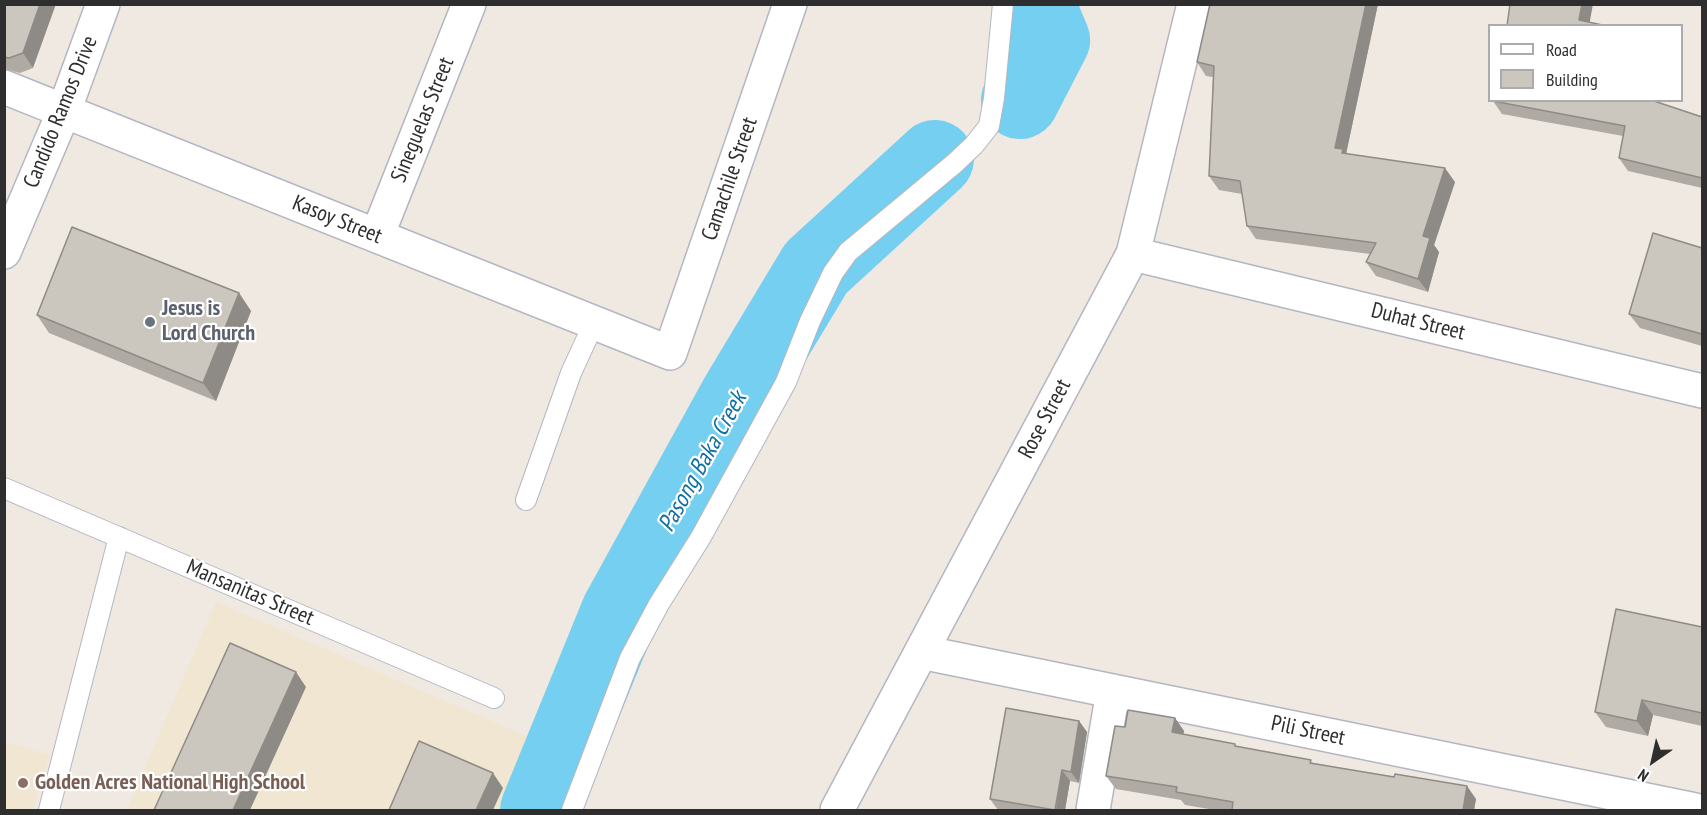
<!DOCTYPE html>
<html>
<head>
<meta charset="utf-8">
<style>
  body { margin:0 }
  #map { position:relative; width:1707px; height:815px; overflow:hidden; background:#efe9e1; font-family:"PT Sans Narrow",sans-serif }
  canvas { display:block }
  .frame { position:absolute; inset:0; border:6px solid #2e2e2e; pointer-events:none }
  .legend { position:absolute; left:1488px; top:24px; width:195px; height:78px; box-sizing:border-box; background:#fff; border:2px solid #ababab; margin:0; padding:8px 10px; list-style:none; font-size:18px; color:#2e2e2e }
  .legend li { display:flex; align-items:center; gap:12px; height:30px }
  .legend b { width:30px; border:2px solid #ababab }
  .north { position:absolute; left:1623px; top:731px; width:60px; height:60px; -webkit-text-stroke:4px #fff; paint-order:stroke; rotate:214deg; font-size:16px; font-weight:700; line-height:24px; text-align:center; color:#2e2e2e }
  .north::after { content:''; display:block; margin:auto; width:21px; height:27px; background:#2e2e2e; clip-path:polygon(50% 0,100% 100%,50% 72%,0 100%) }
</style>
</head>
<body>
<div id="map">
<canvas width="1707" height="815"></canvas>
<div class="frame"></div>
<ul class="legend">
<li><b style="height:8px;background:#fff"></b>Road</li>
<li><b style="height:16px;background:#cbc7bf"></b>Building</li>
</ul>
<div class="north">N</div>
</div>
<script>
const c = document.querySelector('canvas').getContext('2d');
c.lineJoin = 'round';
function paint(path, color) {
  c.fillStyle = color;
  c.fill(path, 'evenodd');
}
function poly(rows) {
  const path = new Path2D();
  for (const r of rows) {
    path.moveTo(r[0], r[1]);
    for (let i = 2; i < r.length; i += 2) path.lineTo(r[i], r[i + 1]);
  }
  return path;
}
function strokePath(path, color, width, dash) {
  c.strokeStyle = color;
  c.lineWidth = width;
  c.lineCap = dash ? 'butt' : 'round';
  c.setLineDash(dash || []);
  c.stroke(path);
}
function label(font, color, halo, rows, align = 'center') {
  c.font = font + ' "PT Sans Narrow",sans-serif';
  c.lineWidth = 4.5;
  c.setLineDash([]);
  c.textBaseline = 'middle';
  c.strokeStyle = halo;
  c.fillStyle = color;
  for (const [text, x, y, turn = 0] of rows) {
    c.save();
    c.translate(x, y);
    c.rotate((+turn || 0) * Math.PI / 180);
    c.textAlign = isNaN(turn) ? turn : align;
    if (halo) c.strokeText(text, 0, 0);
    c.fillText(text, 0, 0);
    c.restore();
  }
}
const education = poly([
  [216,602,545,744,516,810,127,810],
  [4,742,50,755,33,810,5,810]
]);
const river = poly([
  [1020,100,1051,40,1036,4],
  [539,810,620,612,739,396,816,268,935,159]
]);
const service = poly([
  [4,488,494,698],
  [526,500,571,373,594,323],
  [49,810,119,537],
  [572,810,630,658,659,604,701,537,786,382,810,321,833,273,848,252,955,163,974,145,989,126,994,98,1003,4]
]);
const minor = poly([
  [4,87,670,353,790,4],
  [377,236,469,4],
  [4,252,64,111,103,4],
  [1133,254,1702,391],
  [921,652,1695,810],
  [837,810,1133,254,1194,4],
  [1093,810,1113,691]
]);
const wall = poly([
  [4,4,33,68,20,73,4,69],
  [1210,4,1378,4,1346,154,1455,182,1434,245,1439,252,1428,292,1376,276,1366,262,1370,254,1256,239,1247,226,1242,194,1219,190,1209,176,1213,77,1206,76,1197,62],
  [1493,101,1702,117,1702,188,1628,171,1619,158,1623,136,1502,114],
  [1702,248,1702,346,1640,328,1629,314],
  [239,293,251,311,216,401,49,333,37,315],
  [1702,627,1702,726,1653,715,1648,736,1606,727,1595,712],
  [1175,718,1184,731,1183,734,1476,799,1474,810,1215,810,1185,805,1181,800,1116,789,1106,776,1125,727],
  [1079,721,1087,732,1079,783,1070,781,1065,810,998,810,990,799]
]);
const shadedWall = poly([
  [40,4,56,4,33,68,23,53],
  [1366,4,1378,4,1346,154,1352,163,1335,148],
  [1582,4,1593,4,1589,26,1579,20],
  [1445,168,1455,182,1434,245,1439,252,1428,292,1418,279,1423,236],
  [239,293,251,311,216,401,203,383],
  [296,672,306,687,250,810,233,810],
  [1642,700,1653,715,1648,736,1637,721],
  [1175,718,1184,731,1181,746,1172,732],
  [1079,721,1087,732,1079,783,1071,772],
  [1062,770,1070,781,1065,810,1056,810],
  [493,773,503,788,493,810,476,810],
  [1467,786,1476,799,1474,810,1463,810]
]);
const building = poly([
  [4,4,40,4,23,53,9,58,4,57,4,4],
  [1210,4,1366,4,1335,148,1343,149,1342,153,1445,168,1423,236,1430,238,1418,279,1366,262,1376,243,1247,226,1240,181,1209,176,1214,66,1197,62,1210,4],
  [1510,4,1582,4,1579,20,1607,26,1507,26,1510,4],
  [1493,100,1651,100,1702,117,1702,178,1619,158,1625,126,1493,101,1493,100],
  [72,227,239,293,203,383,37,315,72,227],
  [1653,233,1702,248,1702,334,1629,314,1653,233],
  [1616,609,1702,627,1702,713,1642,700,1637,721,1595,712,1616,609],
  [230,643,296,672,233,810,154,810,230,643],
  [1006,708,1079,721,1071,772,1062,770,1055,810,990,799,1006,708],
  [1128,710,1175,718,1172,732,1235,744,1235,746,1311,760,1310,763,1394,777,1395,774,1467,786,1463,810,1232,810,1233,802,1176,792,1177,787,1106,776,1115,726,1125,727,1128,710],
  [419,741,493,773,476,810,389,810,419,741]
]);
const markers = [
  [150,322,6,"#6b7280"],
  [23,783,6,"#8d6e63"]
];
const streetNames = [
  ["Candido Ramos Drive",61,112,-68],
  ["Sineguelas Street",423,120,-68],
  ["Camachile Street",730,179,-71],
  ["Kasoy Street",337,220,22],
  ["Duhat Street",1418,322,14],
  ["Rose Street",1045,419,-62],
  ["Mansanitas Street",250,593,23],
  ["Pili Street",1308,731,12]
];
const worshipNames = [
  ["Jesus is",162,309],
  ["Lord Church",162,334]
];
const educationNames = [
  ["Golden Acres National High School",35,783]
];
const waterNames = [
  ["Pasong Baka Creek",703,462,-61]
];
paint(education, '#f0e6d1');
strokePath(river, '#75cff0', 78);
strokePath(service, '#b4b7c1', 22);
strokePath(minor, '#b4b7c1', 36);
strokePath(service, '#fff', 20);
strokePath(minor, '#fff', 33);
paint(wall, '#afaba4');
paint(shadedWall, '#8e8b86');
paint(building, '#cbc7bf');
strokePath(building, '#8e8b86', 1.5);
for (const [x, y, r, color] of markers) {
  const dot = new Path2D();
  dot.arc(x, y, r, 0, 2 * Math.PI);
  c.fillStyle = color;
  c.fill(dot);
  strokePath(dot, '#fff', 2);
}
label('22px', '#2e2e2e', '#fff', streetNames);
label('bold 22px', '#5b616d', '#fff', worshipNames, 'left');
label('bold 22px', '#785e54', '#fff', educationNames, 'left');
label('italic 24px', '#0d6fa3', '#fff', waterNames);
</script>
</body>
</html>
